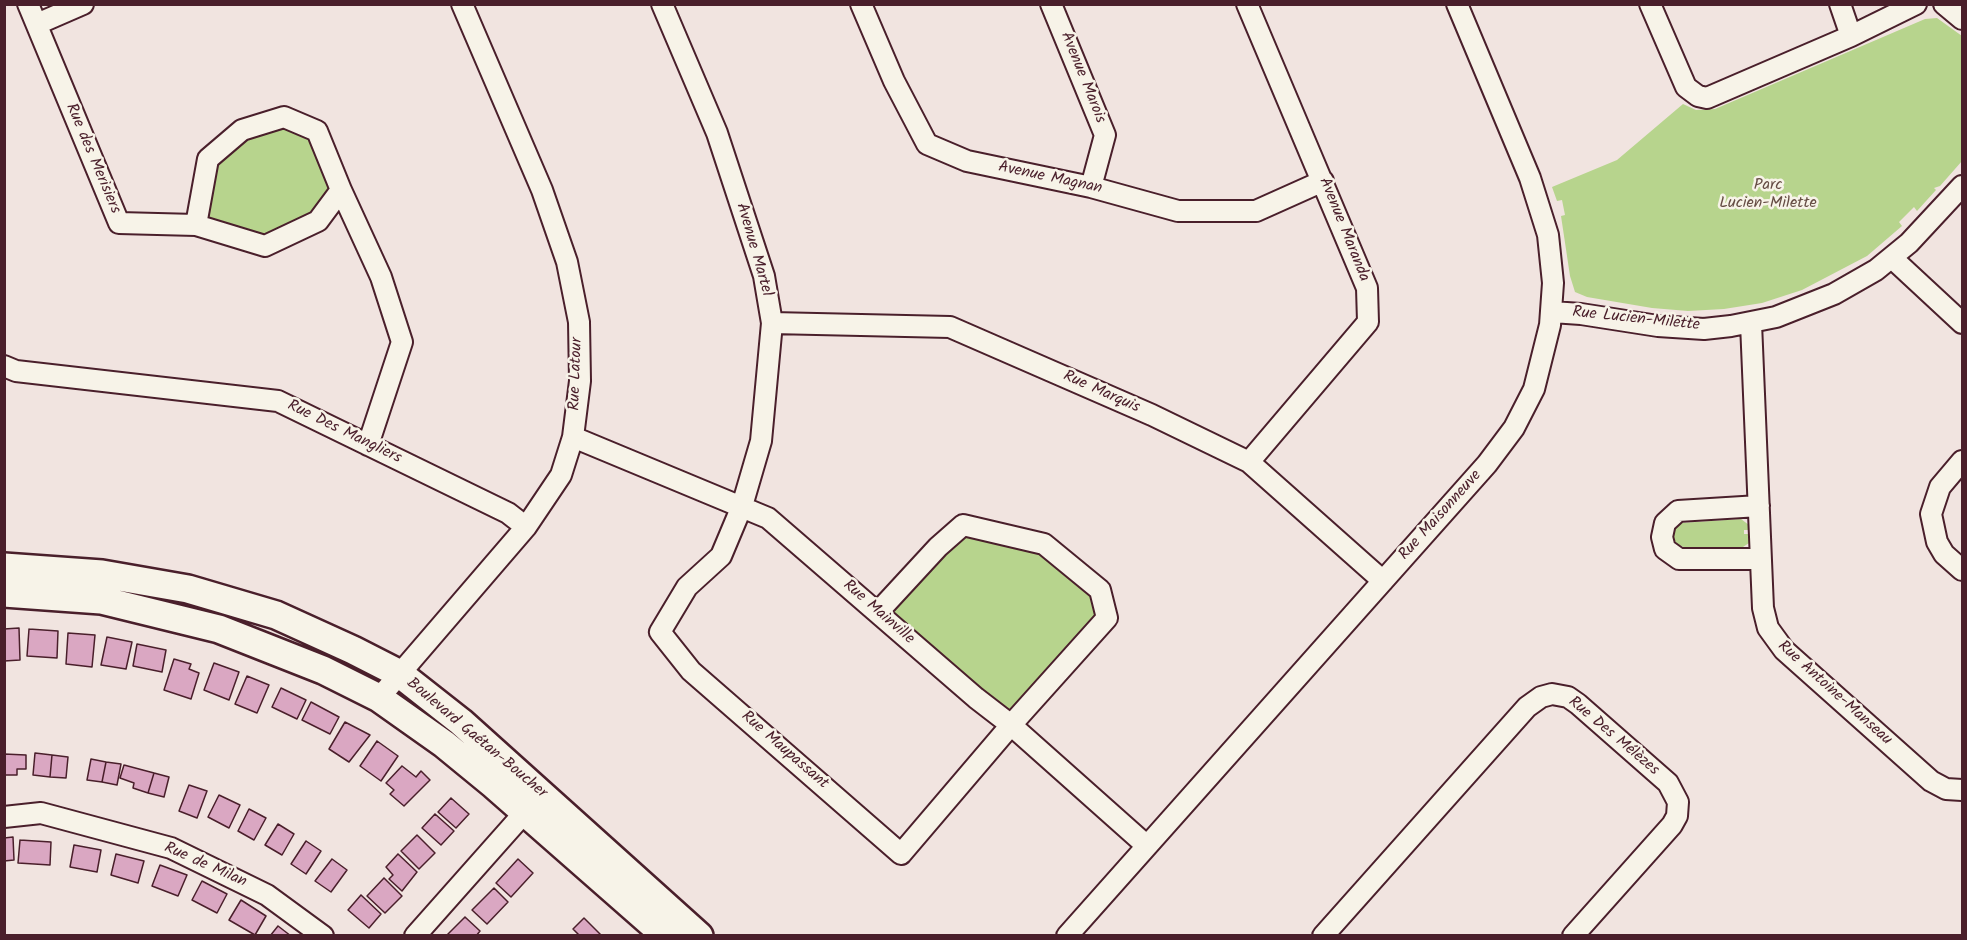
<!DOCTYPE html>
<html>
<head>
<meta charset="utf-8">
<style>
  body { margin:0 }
  #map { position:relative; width:1967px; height:940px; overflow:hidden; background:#f1e4e0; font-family:Kalam,sans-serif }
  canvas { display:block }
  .frame { position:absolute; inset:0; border:6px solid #4a1f2b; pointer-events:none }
</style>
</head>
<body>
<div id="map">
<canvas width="1967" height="940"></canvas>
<div class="frame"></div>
</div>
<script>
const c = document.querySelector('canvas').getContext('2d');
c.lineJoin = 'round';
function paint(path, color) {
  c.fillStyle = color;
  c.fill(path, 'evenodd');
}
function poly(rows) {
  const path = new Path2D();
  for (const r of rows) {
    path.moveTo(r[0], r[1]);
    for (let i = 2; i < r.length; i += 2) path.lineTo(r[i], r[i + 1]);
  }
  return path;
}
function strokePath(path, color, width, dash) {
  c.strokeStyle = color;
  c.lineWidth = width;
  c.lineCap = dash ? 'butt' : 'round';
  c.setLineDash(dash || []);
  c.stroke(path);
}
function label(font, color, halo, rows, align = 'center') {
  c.font = font + ' Kalam,sans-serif';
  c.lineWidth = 5;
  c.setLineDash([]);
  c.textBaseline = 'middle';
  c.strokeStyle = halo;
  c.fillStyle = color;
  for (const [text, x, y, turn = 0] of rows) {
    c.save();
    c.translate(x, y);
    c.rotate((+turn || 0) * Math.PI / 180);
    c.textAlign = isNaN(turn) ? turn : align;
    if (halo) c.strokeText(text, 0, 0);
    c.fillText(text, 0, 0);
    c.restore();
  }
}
const green = poly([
  [1937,18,1962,36,1962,161,1940,186,1934,188,1936,190,1917,211,1914,207,1899,222,1902,226,1867,256,1802,290,1762,303,1724,309,1688,311,1652,308,1587,297,1575,292,1570,276,1561,216,1565,215,1562,200,1557,201,1552,187,1617,160,1683,104,1696,110,1715,109,1925,19],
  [284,117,317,131,341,190,318,221,265,246,196,225,208,159],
  [1741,519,1749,525,1749,530,1744,530,1744,534,1749,534,1749,543,1743,547,1688,549,1677,544,1673,538,1675,527,1681,523],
  [963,525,1044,544,1100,590,1107,618,1011,725,878,612]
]);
const building = poly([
  [19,628,20,660,4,661,4,629,19,628],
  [29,629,58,631,57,658,27,656,29,629],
  [68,633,95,635,92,667,66,664,68,633],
  [107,637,132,642,126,669,101,665,107,637],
  [137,644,166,650,162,672,133,666,137,644],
  [174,659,191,664,189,669,199,673,191,699,164,690,174,659],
  [214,663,239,672,229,700,204,690,214,663],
  [247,676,269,685,257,713,235,704,247,676],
  [281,688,306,700,297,719,272,707,281,688],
  [311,702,339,717,330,734,302,720,311,702],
  [345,722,370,735,349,762,329,749,345,722],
  [377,741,398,756,381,781,360,766,377,741],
  [35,753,52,755,50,777,33,775,35,753],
  [4,754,26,755,26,769,17,769,17,775,4,775,4,754],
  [52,755,68,757,66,778,50,777,52,755],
  [91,759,106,762,102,782,87,780,91,759],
  [106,762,121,764,117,785,102,782,106,762],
  [124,765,154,773,148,793,133,788,134,783,120,778,124,765],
  [402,766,416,777,421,771,430,780,404,806,390,794,394,790,386,783,402,766],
  [154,773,169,777,164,797,148,793,154,773],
  [189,785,207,791,197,818,179,811,189,785],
  [219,795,240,805,229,828,208,817,219,795],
  [451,798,469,814,456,828,438,812,451,798],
  [249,809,266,818,254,840,238,831,249,809],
  [435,814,454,831,441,845,422,828,435,814],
  [278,824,294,834,282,855,265,845,278,824],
  [417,835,435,853,419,869,401,851,417,835],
  [13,837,14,860,4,861,4,838,13,837],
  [20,840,51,842,50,865,18,863,20,840],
  [306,841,321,851,306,874,291,864,306,841],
  [74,845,101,850,97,872,70,867,74,845],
  [116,854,144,861,138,883,111,875,116,854],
  [398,854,417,872,402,891,389,879,393,875,386,867,398,854],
  [332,859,347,870,331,892,315,881,332,859],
  [518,859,533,873,511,897,496,883,518,859],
  [160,865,187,875,178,896,152,886,160,865],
  [384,878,402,896,385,913,367,896,384,878],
  [202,881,227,894,217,913,192,900,202,881],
  [494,888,508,902,487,924,472,910,494,888],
  [361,895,381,914,369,928,348,910,361,895],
  [241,900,266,916,255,935,229,920,241,900],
  [465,917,480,931,476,936,446,936,465,917],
  [584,918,602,936,580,936,573,929,584,918],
  [278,926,291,936,270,936,278,926]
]);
const street = poly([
  [28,4,119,223,196,225,265,246,318,221,341,190,317,131,284,117,242,130,208,159,196,225],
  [662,4,717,133,764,276,772,323,761,441,742,506,721,556,687,587,660,632,691,671,901,854,1011,725,1107,618,1100,590,1044,544,963,525,938,547,878,612],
  [861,4,894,81,927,144,967,161,1091,187,1178,211,1256,211,1323,181],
  [1051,4,1105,135,1091,187],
  [1247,4,1367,288,1368,322,1249,462],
  [1650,4,1686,87,1698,96,1707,98,1851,36,1916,4],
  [1840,4,1851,36],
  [1944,4,1962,19],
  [37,24,83,4],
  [341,190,381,277,402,342,368,445],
  [1892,258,1962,323],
  [1552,312,1581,314,1658,326,1704,329,1731,326,1776,317,1834,294,1876,270,1909,243,1962,186],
  [772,323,950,327,1152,415,1249,462,1383,581],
  [1751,323,1763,608,1768,628,1784,650,1931,781,1946,789,1962,790],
  [4,366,16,371,278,401,508,513,526,527],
  [573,437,768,518,976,698,1011,725,1147,846],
  [1962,461,1940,487,1931,514,1937,542,1944,554,1962,570],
  [1759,506,1678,511,1665,523,1662,537,1665,549,1679,559,1760,559],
  [379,698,526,527,561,475,573,437,580,381,579,322,567,262,542,190,462,4],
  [4,817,41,813,171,848,267,895,323,936],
  [415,936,533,803],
  [1067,936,1487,464,1514,428,1534,389,1550,325,1553,283,1548,235,1530,178,1457,4],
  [1323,936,1527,707,1541,697,1552,694,1568,697,1578,704,1668,783,1678,802,1677,816,1672,825,1573,936]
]);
const secondary = poly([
  [4,567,102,574,188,589,276,615,353,650,400,674,461,722,699,936],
  [4,593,101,600,219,629,323,670,379,698,444,744,494,785,666,936]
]);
const streetNames = [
  ["Avenue Marois",1082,78,68],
  ["Rue des Merisiers",92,159,67],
  ["Avenue Magnan",1050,179,12],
  ["Avenue Maranda",1343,230,68],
  ["Avenue Martel",753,250,74],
  ["Rue Lucien-Milette",1636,320,6],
  ["Rue Latour",577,374,-88],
  ["Rue Marquis",1101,393,24],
  ["Rue Des Mangliers",344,433,26],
  ["Rue Maisonneuve",1441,516,-48],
  ["Rue Mainville",878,613,41],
  ["Rue Antoine-Manseau",1834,694,42],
  ["Rue Des Mélèzes",1613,737,40],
  ["Boulevard Gaétan-Boucher",476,739,40],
  ["Rue Maupassant",784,751,41],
  ["Rue de Milan",205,866,24]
];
const parkNames = [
  ["Parc",1768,186],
  ["Lucien-Milette",1768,204]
];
paint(green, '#b7d48d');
paint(building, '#daa7c2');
strokePath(building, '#4a1f2b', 1.5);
strokePath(street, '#4a1f2b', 24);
strokePath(secondary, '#4a1f2b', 32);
strokePath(street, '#f7f3e8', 20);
strokePath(secondary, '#f7f3e8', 27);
label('16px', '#4a1f2b', '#f7f3e8', streetNames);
label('16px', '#654c44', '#f7f3e8', parkNames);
</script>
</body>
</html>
